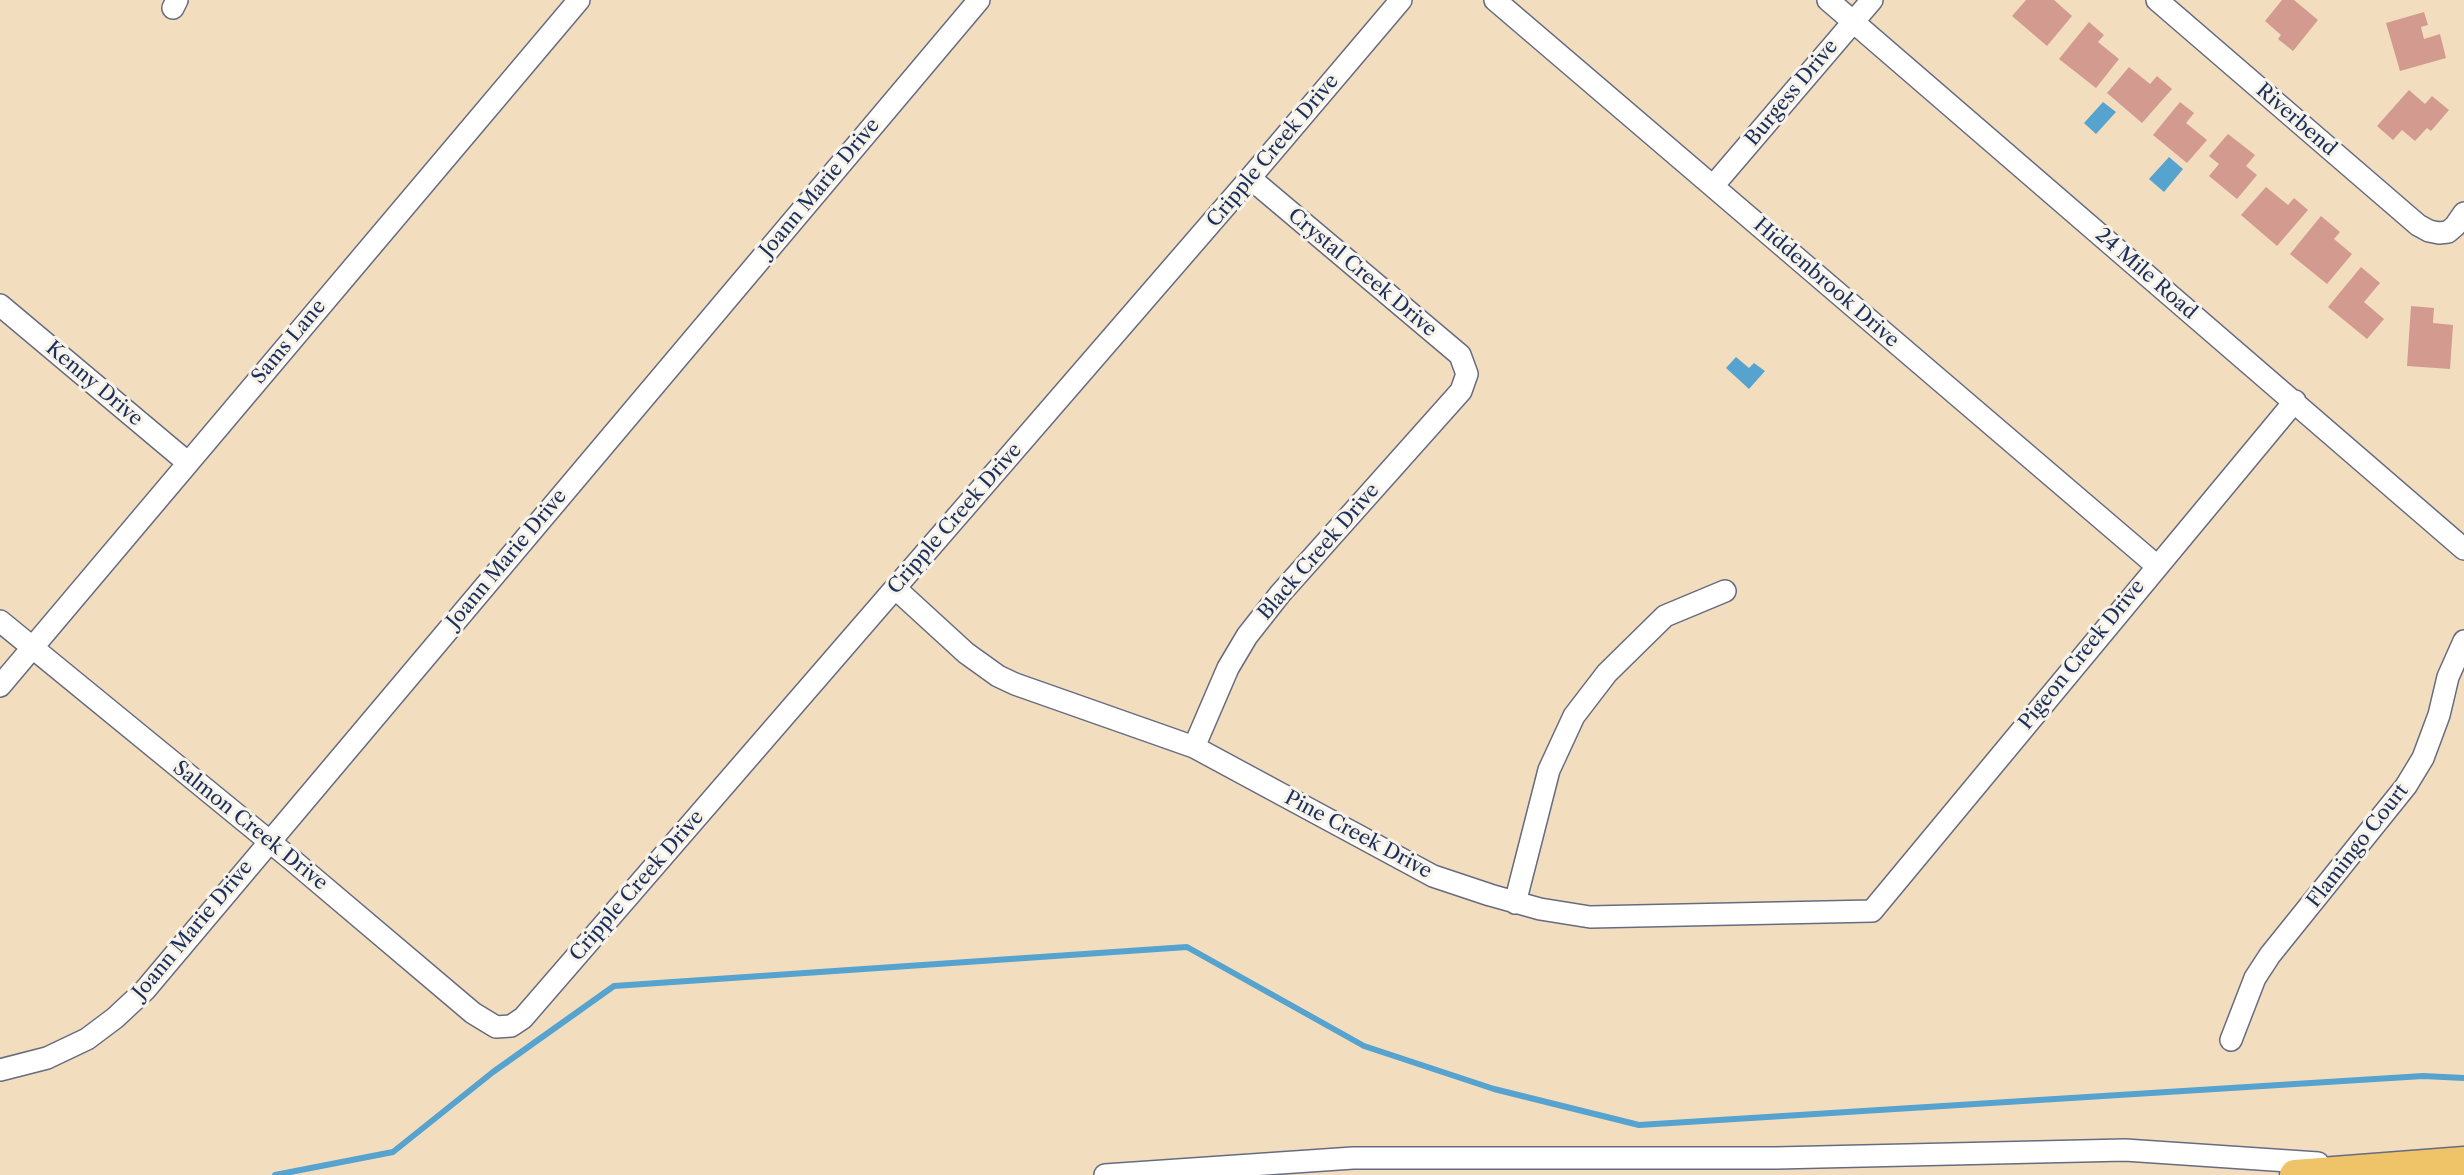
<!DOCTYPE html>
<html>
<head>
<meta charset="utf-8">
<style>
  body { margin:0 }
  canvas { display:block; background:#f2ddbf }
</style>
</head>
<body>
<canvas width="2464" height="1175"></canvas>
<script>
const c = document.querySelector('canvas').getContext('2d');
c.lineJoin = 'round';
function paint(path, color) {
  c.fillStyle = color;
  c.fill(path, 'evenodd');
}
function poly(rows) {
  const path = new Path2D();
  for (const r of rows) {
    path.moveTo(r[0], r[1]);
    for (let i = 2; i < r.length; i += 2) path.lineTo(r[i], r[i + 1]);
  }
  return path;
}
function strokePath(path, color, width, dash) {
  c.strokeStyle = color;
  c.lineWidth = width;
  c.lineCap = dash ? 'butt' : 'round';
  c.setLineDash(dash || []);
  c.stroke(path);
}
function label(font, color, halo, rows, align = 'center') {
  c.font = font + ' "Libre Caslon Text",serif';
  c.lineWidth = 6;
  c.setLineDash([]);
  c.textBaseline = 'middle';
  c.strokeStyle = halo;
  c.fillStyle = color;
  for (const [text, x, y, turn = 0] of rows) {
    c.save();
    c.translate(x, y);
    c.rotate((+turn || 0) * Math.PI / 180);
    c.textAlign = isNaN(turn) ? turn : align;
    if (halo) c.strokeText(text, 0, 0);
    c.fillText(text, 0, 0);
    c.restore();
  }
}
const water = poly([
  [2103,102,2116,112,2096,134,2084,123],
  [2169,157,2183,169,2164,192,2149,179],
  [1736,357,1749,368,1754,363,1765,371,1749,389,1726,368]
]);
const stream = poly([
  [275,1175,393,1152,493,1072,614,986,1187,947,1364,1046,1494,1089,1639,1125,2423,1076,2464,1078]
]);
const building = poly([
  [2026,0,2054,0,2072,16,2047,46,2012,16],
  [2282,0,2294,0,2318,20,2293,51,2278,39,2281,35,2265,21],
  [2424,12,2428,25,2421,27,2424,39,2440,34,2446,58,2400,71,2386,23],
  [2089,22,2104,35,2098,42,2119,59,2096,88,2059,59],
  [2129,67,2150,84,2157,76,2172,89,2142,123,2107,93],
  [2409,90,2425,104,2432,96,2449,110,2431,131,2427,128,2415,141,2402,130,2393,140,2377,126],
  [2180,102,2194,113,2186,123,2207,140,2187,163,2153,135],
  [2228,134,2255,155,2246,166,2257,175,2237,199,2209,176,2219,164,2209,156],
  [2266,187,2288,205,2294,198,2308,210,2277,246,2241,215],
  [2321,216,2340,232,2334,239,2352,254,2327,284,2290,254],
  [2361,267,2380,283,2364,302,2384,319,2367,339,2328,307],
  [2411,306,2434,308,2433,323,2453,325,2450,369,2407,366]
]);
const minor = poly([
  [1495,0,2157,566],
  [1828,0,2464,549],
  [2157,0,2418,225,2429,231,2439,233,2448,232,2455,226,2464,213],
  [173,8,177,0],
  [1713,186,1872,0],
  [0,305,187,462],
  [895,588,966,653,998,676,1015,684,1194,747,1433,876,1490,895,1540,909,1590,917,1872,911,2295,401],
  [0,621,291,859,473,1013,496,1027,511,1026,523,1018,1250,178,1401,0],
  [0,686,579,0],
  [1194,747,1228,668,1247,636,1280,594,1461,391,1467,374,1460,355,1250,178],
  [1515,903,1549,770,1574,716,1607,673,1665,616,1725,591],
  [2231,1040,2255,978,2270,955,2406,786,2423,758,2439,715,2448,677,2464,641],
  [0,1070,47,1058,87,1039,115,1018,145,990,979,0],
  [1105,1175,1353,1158,1776,1158,2125,1150,2318,1163]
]);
const highway = poly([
  [2295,1175,2464,1162]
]);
const streetNames = [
  ["Burgess Drive",1792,93,-50],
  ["Riverbend",2296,120,41],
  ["Cripple Creek Drive",1273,151,-50],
  ["Joann Marie Drive",820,188,-50],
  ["Crystal Creek Drive",1362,273,40],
  ["24 Mile Road",2146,274,41],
  ["Hiddenbrook Drive",1826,283,41],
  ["Sams Lane",289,342,-50],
  ["Kenny Drive",94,384,40],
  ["Cripple Creek Drive",955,519,-49],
  ["Black Creek Drive",1319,552,-49],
  ["Joann Marie Drive",507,559,-50],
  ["Pigeon Creek Drive",2082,655,-51],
  ["Salmon Creek Drive",250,826,39],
  ["Pine Creek Drive",1358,835,28],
  ["Flamingo Court",2358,846,-52],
  ["Cripple Creek Drive",637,886,-49],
  ["Joann Marie Drive",193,930,-50]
];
paint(water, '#55a3ce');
strokePath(stream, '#55a3ce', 6);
paint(building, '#d39a90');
strokePath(minor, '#666c80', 24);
strokePath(highway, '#666c80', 33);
strokePath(minor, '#fff', 21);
strokePath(highway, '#efc469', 30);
label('20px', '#1b2f5e', '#f7f3e8', streetNames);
</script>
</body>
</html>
